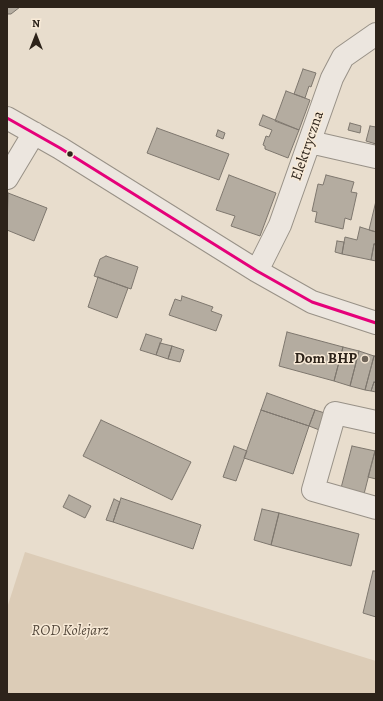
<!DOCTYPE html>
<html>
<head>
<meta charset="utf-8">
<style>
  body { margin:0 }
  #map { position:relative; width:383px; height:701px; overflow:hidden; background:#e8ddcd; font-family:Alegreya,serif }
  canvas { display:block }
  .frame { position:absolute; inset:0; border:8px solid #2d231a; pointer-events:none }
  .north { position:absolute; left:16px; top:16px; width:40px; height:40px; -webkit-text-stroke:3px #f8ead7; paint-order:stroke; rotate:0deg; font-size:11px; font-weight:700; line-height:16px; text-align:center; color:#2d231a }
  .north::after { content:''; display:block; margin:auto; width:14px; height:18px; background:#2d231a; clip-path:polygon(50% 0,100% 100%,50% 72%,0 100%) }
</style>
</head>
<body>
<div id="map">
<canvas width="383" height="701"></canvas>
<div class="frame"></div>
<div class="north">N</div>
</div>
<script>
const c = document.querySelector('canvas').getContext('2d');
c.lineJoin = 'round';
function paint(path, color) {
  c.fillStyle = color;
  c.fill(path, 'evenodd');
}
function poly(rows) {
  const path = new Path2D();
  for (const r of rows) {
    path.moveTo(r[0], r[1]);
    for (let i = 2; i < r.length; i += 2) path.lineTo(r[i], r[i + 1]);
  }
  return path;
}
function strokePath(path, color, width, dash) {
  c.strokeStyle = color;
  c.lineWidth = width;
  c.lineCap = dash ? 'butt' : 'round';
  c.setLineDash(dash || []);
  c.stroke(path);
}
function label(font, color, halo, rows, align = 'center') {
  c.font = font + ' Alegreya,serif';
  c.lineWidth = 3;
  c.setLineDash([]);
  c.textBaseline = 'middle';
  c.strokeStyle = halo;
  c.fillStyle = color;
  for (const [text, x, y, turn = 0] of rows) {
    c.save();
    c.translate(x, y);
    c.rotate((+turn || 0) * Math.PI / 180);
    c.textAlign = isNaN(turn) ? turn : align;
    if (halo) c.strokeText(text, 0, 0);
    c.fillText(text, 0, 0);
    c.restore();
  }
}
const green = poly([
  [25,552,376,661,376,694,7,694,7,608]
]);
const building = poly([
  [7,7,20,7,11,14,7,14,7,7],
  [303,69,316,73,311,87,309,86,305,98,294,94,303,69],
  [286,91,310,100,299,130,275,121,286,91],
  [263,115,299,130,288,158,265,149,265,146,263,145,266,136,269,137,272,130,259,125,263,115],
  [350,123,361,126,360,133,348,130,350,123],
  [370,126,376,127,376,144,366,141,370,126],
  [157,128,229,154,219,180,147,153,157,128],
  [218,130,225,133,223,139,216,136,218,130],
  [229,175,276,193,260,236,231,226,235,216,216,210,229,175],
  [326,175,354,182,351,192,357,193,351,220,345,218,343,229,315,222,317,212,312,211,318,184,323,185,326,175],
  [8,193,47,208,34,241,7,230,8,193],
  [376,201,376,232,369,230,376,201],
  [360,227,376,232,376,244,374,244,371,260,342,254,345,237,357,240,360,227],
  [337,241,344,242,342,254,335,252,337,241],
  [374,244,376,244,376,261,371,260,374,244],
  [106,256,138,267,131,289,94,276,100,259,106,256],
  [98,277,128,288,117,318,88,307,98,277],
  [182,296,213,307,211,311,222,315,216,331,169,315,175,299,181,301,182,296],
  [287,332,343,347,334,381,279,366,287,332],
  [146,334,162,339,156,355,140,350,146,334],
  [160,343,172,346,168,359,156,355,160,343],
  [172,346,184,350,180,362,168,359,172,346],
  [343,347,359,351,350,386,334,381,343,347],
  [359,351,374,356,365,390,350,386,359,351],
  [374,356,376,356,376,383,374,382,371,391,365,390,374,356],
  [374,382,376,383,376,392,371,391,374,382],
  [267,393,315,410,309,426,261,410,267,393],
  [261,410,309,426,293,474,244,458,261,410],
  [315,410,328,414,322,431,309,426,315,410],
  [101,420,191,462,172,500,83,456,101,420],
  [234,446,247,451,236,481,223,477,234,446],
  [352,446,375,451,364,494,341,488,352,446],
  [375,451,376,452,376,479,368,477,375,451],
  [69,495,91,506,85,518,63,507,69,495],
  [121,498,201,525,193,549,113,522,121,498],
  [114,499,120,502,113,522,106,520,114,499],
  [262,509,279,513,271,545,254,540,262,509],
  [279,513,359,534,351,566,271,545,279,513],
  [373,571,376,571,376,617,363,613,373,571]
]);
const minor = poly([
  [7,118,60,148,257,271,312,302,376,323],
  [310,142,376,157],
  [7,178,34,133],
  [257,271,280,225,332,78,343,57,376,34],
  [376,422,335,413,313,490,376,508]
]);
const bus1 = poly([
  [7,118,60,148,257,271,312,302,376,323]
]);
const markers = [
  [70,154,3.5,"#2d231a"],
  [365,359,4,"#6e6459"]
];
const streetNames = [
  ["Elektryczna",308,146,-71]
];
const poiNames = [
  ["Dom BHP",357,359]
];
const parkNames = [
  ["ROD Kolejarz",70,631]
];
paint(green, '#dcccb7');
paint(building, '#b4aca0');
strokePath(building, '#7e776e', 1);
strokePath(minor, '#989187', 24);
strokePath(minor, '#ece6df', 22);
strokePath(bus1, '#e5017a', 3);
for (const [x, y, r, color] of markers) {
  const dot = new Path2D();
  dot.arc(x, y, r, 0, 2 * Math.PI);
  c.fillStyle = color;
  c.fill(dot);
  strokePath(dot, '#f8ead7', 1.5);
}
label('15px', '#2d231a', '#f8ead7', streetNames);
label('bold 15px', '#2d231a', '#f8ead7', poiNames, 'right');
label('italic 15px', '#564a3d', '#f8ead7', parkNames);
</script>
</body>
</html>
